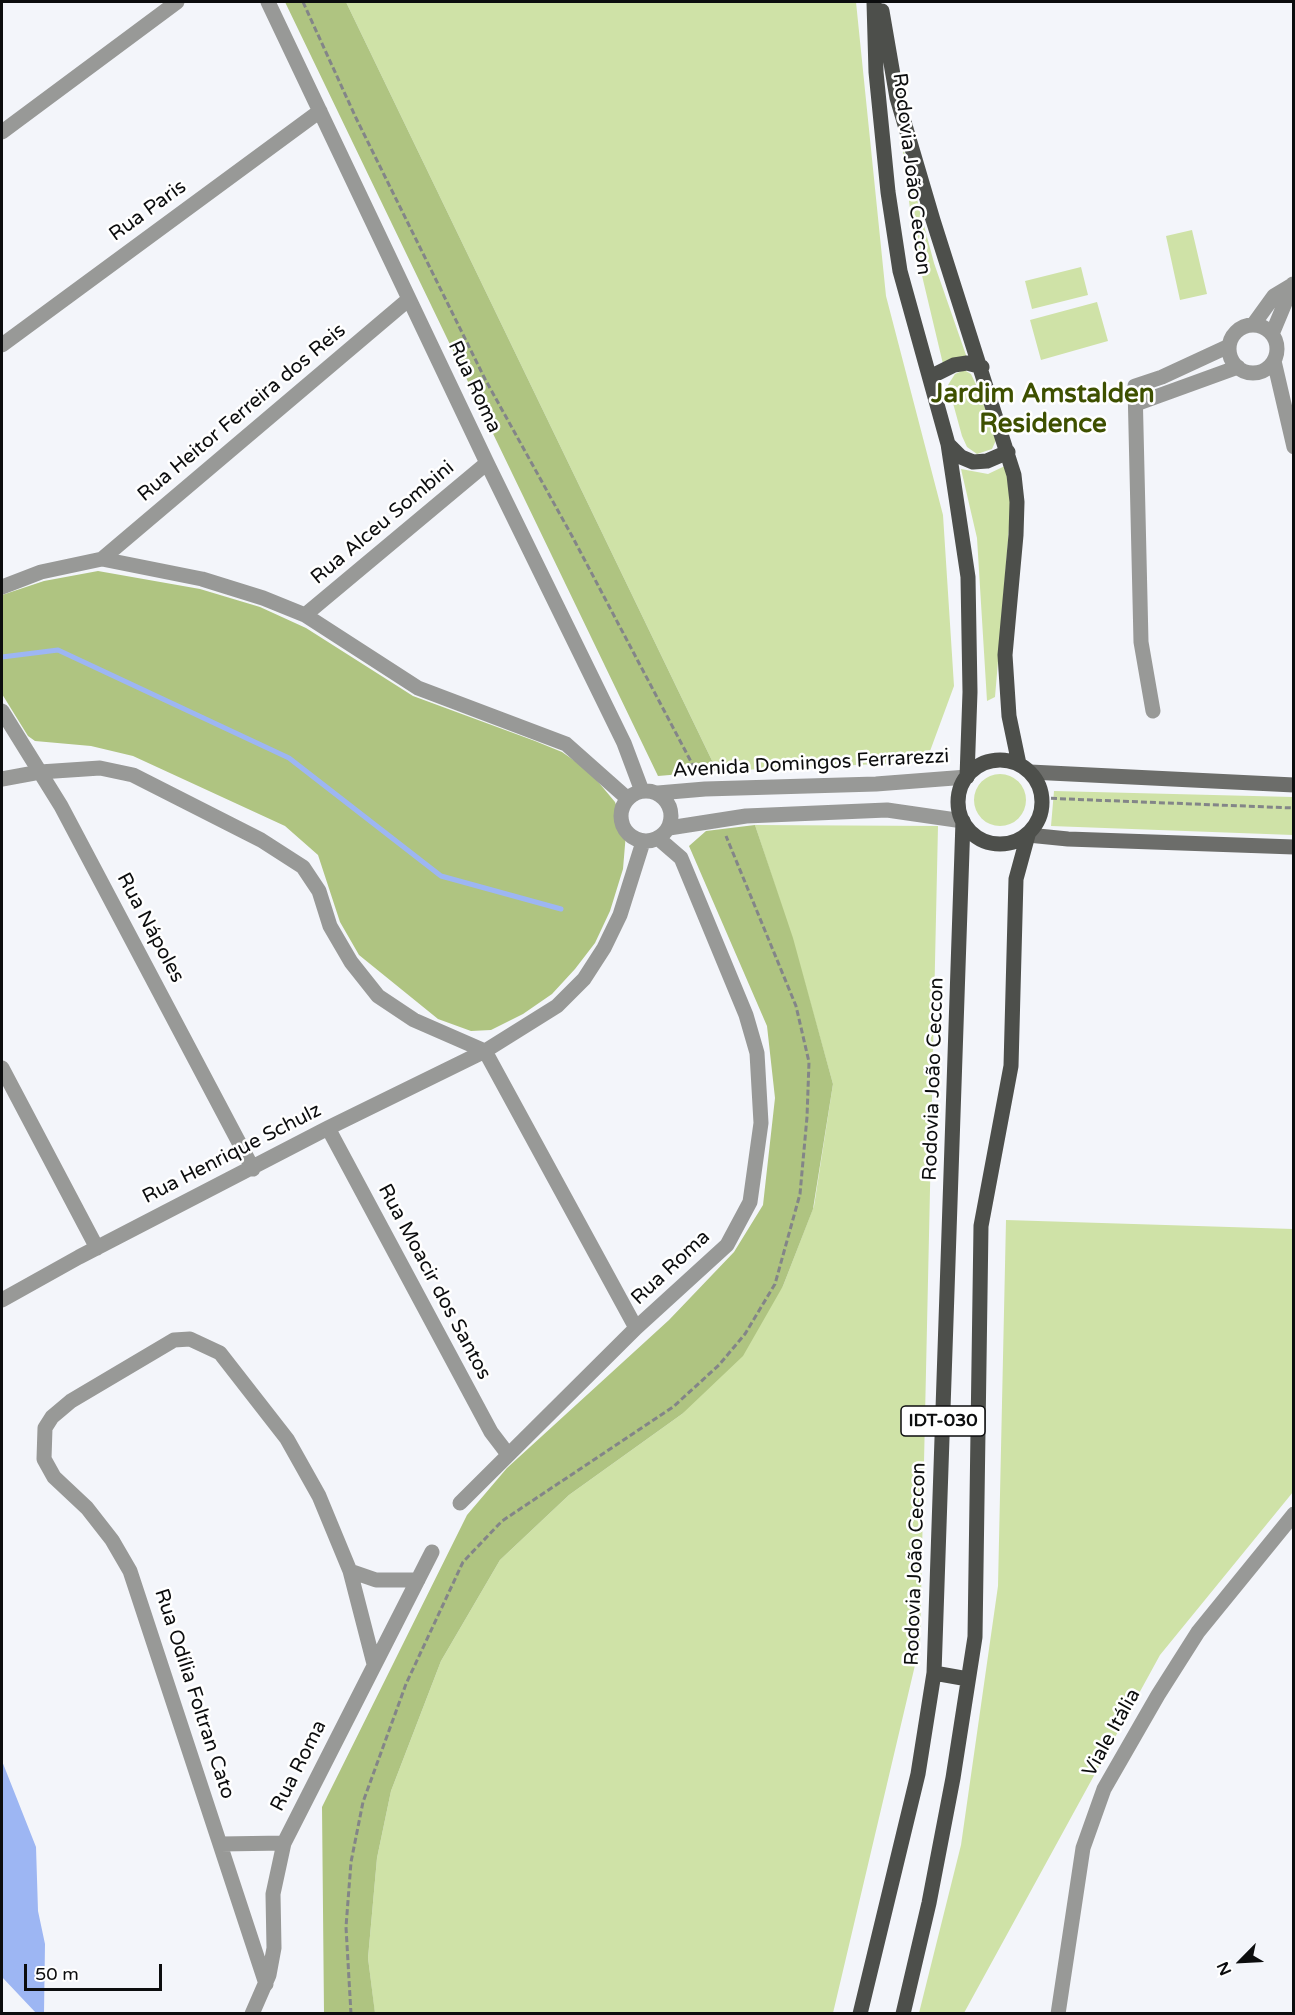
<!DOCTYPE html>
<html>
<head>
<meta charset="utf-8">
<style>
  body { margin:0 }
  #map { position:relative; width:1295px; height:2015px; overflow:hidden; background:#f3f5fa; font-family:"Varela Round",sans-serif }
  canvas { display:block }
  .frame { position:absolute; inset:0; border:3px solid #0c0d0e; pointer-events:none }
  .north { position:absolute; left:1211px; top:1931px; width:60px; height:60px; -webkit-text-stroke:4px #fff; paint-order:stroke; rotate:246deg; font-size:16px; font-weight:700; line-height:24px; text-align:center; color:#0c0d0e }
  .north::after { content:''; display:block; margin:auto; width:21px; height:27px; background:#0c0d0e; clip-path:polygon(50% 0,100% 100%,50% 72%,0 100%) }
  .scale { position:absolute; left:24px; top:1964px; width:138px; height:27px; box-sizing:border-box; border:3px solid #0c0d0e; border-top:0; padding-left:8px; font-size:18px; line-height:21px; white-space:nowrap; color:#0c0d0e; -webkit-text-stroke:4px #fff; paint-order:stroke }
</style>
</head>
<body>
<div id="map">
<canvas width="1295" height="2015"></canvas>
<div class="frame"></div>
<div class="north">N</div>
<div class="scale">50 m</div>
</div>
<script>
const c = document.querySelector('canvas').getContext('2d');
c.lineJoin = 'round';
function paint(path, color) {
  c.fillStyle = color;
  c.fill(path, 'evenodd');
}
function poly(rows) {
  const path = new Path2D();
  for (const r of rows) {
    if (r.length === 3) {
      path.moveTo(r[0] + r[2], r[1]);
      path.arc(r[0], r[1], r[2], 0, 2 * Math.PI);
      continue;
    }
    path.moveTo(r[0], r[1]);
    for (let i = 2; i < r.length; i += 2) path.lineTo(r[i], r[i + 1]);
  }
  return path;
}
function strokePath(path, color, width, dash) {
  c.strokeStyle = color;
  c.lineWidth = width;
  c.lineCap = dash ? 'butt' : 'round';
  c.setLineDash(dash || []);
  c.stroke(path);
}
function label(font, color, halo, rows, align = 'center') {
  c.font = font + ' "Varela Round",sans-serif';
  c.lineWidth = 5;
  c.setLineDash([]);
  c.textBaseline = 'middle';
  c.strokeStyle = halo;
  c.fillStyle = color;
  for (const [text, x, y, turn = 0] of rows) {
    c.save();
    c.translate(x, y);
    c.rotate((+turn || 0) * Math.PI / 180);
    c.textAlign = isNaN(turn) ? turn : align;
    if (halo) c.strokeText(text, 0, 0);
    c.fillText(text, 0, 0);
    c.restore();
  }
}
const green = poly([
  [346,2,856,2,886,296,943,515,954,686,926,762,717,771],
  [902,143,934,263,967,358,943,364,914,242],
  [1192,230,1207,294,1180,300,1166,236],
  [1081,267,1088,295,1032,309,1025,281],
  [1097,302,1108,341,1041,360,1030,320],
  [964,370,971,374,979,391,996,440,992,449,977,454,967,447,962,436,948,385,955,374],
  [1007,465,1011,502,1006,566,995,697,987,701,977,538,961,469,988,474],
  [1000,800,26],
  [1054,791,1293,797,1293,835,1051,826],
  [755,825,938,826,920,1644,833,2013,375,2014,368,1958,377,1858,391,1791,441,1661,500,1560,569,1495,682,1414,783,1286,814,1206,833,1084,793,941],
  [1006,1220,1293,1229,1293,1492,1160,1655,964,2013,919,2013,961,1845,998,1586]
]);
const forest = poly([
  [285,2,346,2,717,771,658,776],
  [98,571,200,589,260,607,306,628,413,696,535,741,562,752,589,771,615,802,626,833,623,869,610,911,595,943,575,969,552,994,523,1014,491,1030,471,1031,438,1019,359,955,340,922,318,855,285,826,133,756,91,746,35,741,28,736,2,694,2,595,44,581],
  [755,825,793,938,833,1084,813,1209,783,1286,743,1356,682,1414,569,1495,500,1560,441,1661,391,1791,377,1858,368,1958,375,2013,324,2013,322,1807,467,1515,507,1468,669,1320,734,1252,763,1205,775,1098,767,1026,689,846,706,831]
]);
const water = poly([
  [2,1761,36,1847,38,1911,45,1944,44,2013,36,2013,2,1977]
]);
const stream = poly([
  [2,657,58,650,289,758,441,876,561,909]
]);
const path = poly([
  [303,2,356,118,485,379,572,536,697,773],
  [1042,798,1294,808],
  [351,2014,346,1927,351,1862,363,1802,406,1684,463,1562,502,1521,673,1407,719,1365,745,1334,775,1284,800,1194,807,1117,809,1062,796,1006,726,836]
]);
const minor = poly([
  [268,2,487,463,624,743,642,791],
  [2,132,177,2],
  [1253,325,1274,296,1294,284],
  [1253,349,24],
  [1272,334,1293,284],
  [2,345,320,111],
  [1274,361,1294,447],
  [1136,404,1238,367],
  [102,559,409,299],
  [2,587,41,572,102,559,202,579,263,598,305,615,418,688,566,744,628,799],
  [305,615,487,463],
  [2,711,61,806,253,1169],
  [1153,711,1141,642,1135,386,1162,377,1229,346],
  [2,779,40,772,100,768,133,775,261,840,303,867,319,891,330,926,351,962,378,996,414,1020,485,1051,557,1006,584,979,604,948,620,915,643,842],
  [646,816,25],
  [658,793,705,789,876,784,967,777],
  [669,828,746,816,887,810,963,821],
  [2,1068,97,1248],
  [328,1128,491,1432,507,1453],
  [2,1300,79,1257,328,1128,485,1051,636,1328],
  [460,1503,636,1328,727,1245,750,1202,761,1123,757,1053,746,1015,681,858,659,839],
  [350,1571,376,1580,418,1580],
  [221,1844,284,1843],
  [266,1984,130,1571,112,1540,87,1508,54,1477,44,1459,45,1428,52,1417,71,1401,174,1340,190,1339,220,1353,287,1439,319,1496,350,1571,374,1664],
  [252,2014,269,1975,274,1948,273,1894,284,1843,432,1552],
  [1058,2014,1083,1848,1104,1789,1158,1695,1198,1632,1294,1514]
]);
const secondary = poly([
  [1030,772,1294,785],
  [1028,835,1068,839,1294,847]
]);
const primary = poly([
  [874,2,876,72,888,192,900,271,948,444,968,577,970,692,967,777],
  [882,11,897,98,933,220,1014,475,1017,502,1016,535,1005,655,1009,716,1019,764],
  [932,376,954,365,967,363,982,367],
  [948,444,961,457,973,462,987,461,1008,452],
  [1000,802,42],
  [934,1673,968,1679],
  [860,2014,918,1774,934,1673,963,821],
  [903,2014,929,1903,953,1778,975,1637,981,1226,1011,1066,1016,879,1028,835]
]);
const shields = [
  [943,1421,84]
];
const shieldNames = [
  ["IDT-030",943,1421]
];
const streetNames = [
  ["Rodovia João Ceccon",911,174,83],
  ["Rua Paris",148,211,-36],
  ["Rua Roma",474,387,65],
  ["Rua Heitor Ferreira dos Reis",242,413,-40],
  ["Rua Alceu Sombini",383,523,-40],
  ["Avenida Domingos Ferrarezzi",811,764,-3],
  ["Rua Nápoles",150,928,62],
  ["Rodovia João Ceccon",934,1079,-88],
  ["Rua Henrique Schulz",232,1154,-27],
  ["Rua Roma",671,1268,-43],
  ["Rua Moacir dos Santos",434,1282,62],
  ["Rodovia João Ceccon",916,1564,-88],
  ["Rua Odília Foltran Cato",194,1694,72],
  ["Viale Itália",1112,1733,-61],
  ["Rua Roma",299,1766,-63]
];
const districtNames = [
  ["Jardim Amstalden",1043,395],
  ["Residence",1043,425]
];
paint(green, '#cfe2a7');
paint(forest, '#afc481');
paint(water, '#9db6f3');
strokePath(stream, '#9db6f3', 5);
strokePath(path, '#838588', 3, [6, 3]);
strokePath(minor, '#989997', 15);
strokePath(secondary, '#6c6d6a', 15);
strokePath(primary, '#4d4f4b', 15);
for (const [x, y, w] of shields) {
  const box = new Path2D();
  box.roundRect(x - w / 2, y - 15, w, 30, 4.5);
  c.fillStyle = '#fff';
  c.fill(box);
  strokePath(box, '#0c0d0e', 1.5);
}
label('bold 18px', '#0c0d0e', null, shieldNames);
label('20px', '#0c0d0e', '#fff', streetNames);
label('bold 26px', '#3e5000', '#fff', districtNames);
</script>
</body>
</html>
